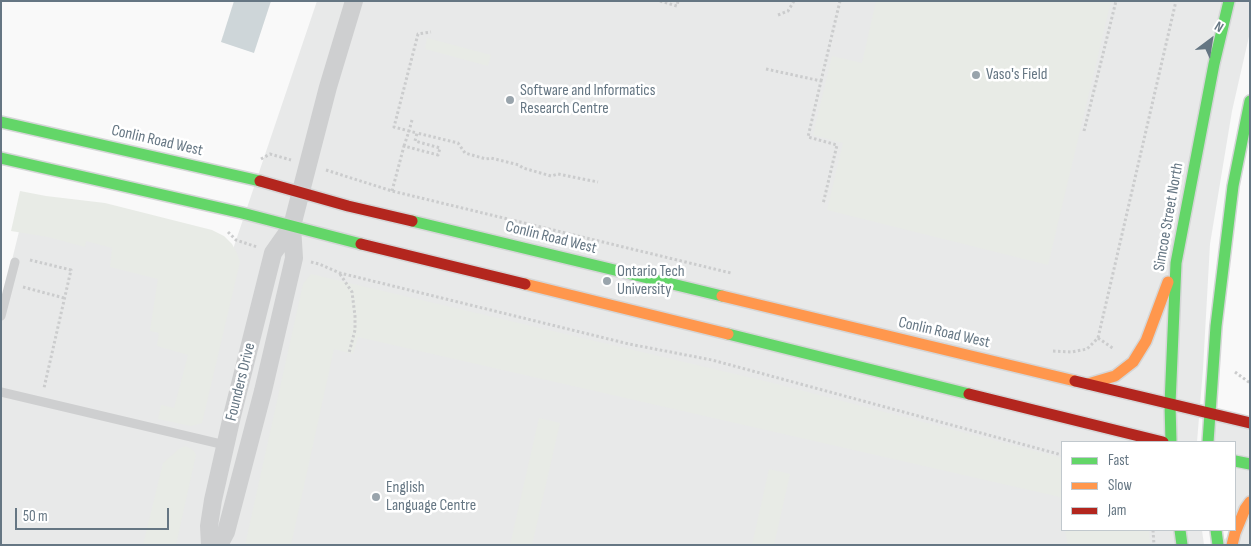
<!DOCTYPE html>
<html>
<head>
<meta charset="utf-8">
<style>
  body { margin:0 }
  #map { position:relative; width:1251px; height:546px; overflow:hidden; background:#f9f9f9; font-family:"Sofia Sans Condensed",sans-serif }
  canvas { display:block }
  .frame { position:absolute; inset:0; border:2px solid #657683; pointer-events:none }
  .legend { position:absolute; left:1061px; top:441px; width:175px; height:90px; box-sizing:border-box; background:#fff; border:1px solid #c1c8cd; margin:0; padding:6px 9px; list-style:none; font-size:15px; color:#657683 }
  .legend li { display:flex; align-items:center; gap:10px; height:25px }
  .legend b { width:25px; border:1px solid #c1c8cd }
  .north { position:absolute; left:1186px; top:15px; width:50px; height:50px; -webkit-text-stroke:4px #fff; paint-order:stroke; rotate:31deg; font-size:14px; font-weight:700; line-height:20px; text-align:center; color:#657683 }
  .north::after { content:''; display:block; margin:auto; width:18px; height:22px; background:#657683; clip-path:polygon(50% 0,100% 100%,50% 72%,0 100%) }
  .scale { position:absolute; left:15px; top:508px; width:154px; height:22px; box-sizing:border-box; border:2px solid #657683; border-top:0; padding-left:6px; font-size:15px; line-height:18px; white-space:nowrap; color:#657683; -webkit-text-stroke:4px #fff; paint-order:stroke }
</style>
</head>
<body>
<div id="map">
<canvas width="1251" height="546"></canvas>
<div class="frame"></div>
<ul class="legend">
<li><b style="height:6px;background:#63d668"></b>Fast</li>
<li><b style="height:6px;background:#ff974d"></b>Slow</li>
<li><b style="height:6px;background:#b3261e"></b>Jam</li>
</ul>
<div class="north">N</div>
<div class="scale">50 m</div>
</div>
<script>
const c = document.querySelector('canvas').getContext('2d');
c.lineJoin = 'round';
function paint(path, color) {
  c.fillStyle = color;
  c.fill(path, 'evenodd');
}
function poly(rows) {
  const path = new Path2D();
  for (const r of rows) {
    path.moveTo(r[0], r[1]);
    for (let i = 2; i < r.length; i += 2) path.lineTo(r[i], r[i + 1]);
  }
  return path;
}
function strokePath(path, color, width, dash) {
  c.strokeStyle = color;
  c.lineWidth = width;
  c.lineCap = dash ? 'butt' : 'round';
  c.setLineDash(dash || []);
  c.stroke(path);
}
function label(font, color, halo, rows, align = 'center') {
  c.font = font + ' "Sofia Sans Condensed",sans-serif';
  c.lineWidth = 5;
  c.setLineDash([]);
  c.textBaseline = 'middle';
  c.strokeStyle = halo;
  c.fillStyle = color;
  for (const [text, x, y, turn = 0] of rows) {
    c.save();
    c.translate(x, y);
    c.rotate((+turn || 0) * Math.PI / 180);
    c.textAlign = isNaN(turn) ? turn : align;
    if (halo) c.strokeText(text, 0, 0);
    c.fillText(text, 0, 0);
    c.restore();
  }
}
const built = poly([
  [317,1,1250,1,1250,32,1232,111,1210,244,1203,369,1197,442,1062,442,1062,530,1202,530,1204,545,1,545,1,305,25,207,230,258],
  [1209,414,1250,423,1250,545,1218,545,1235,530,1235,442,1208,442]
]);
const green = poly([
  [876,1,1111,1,1048,265,827,210,843,143,813,135,832,56,862,63],
  [427,38,491,55,488,66,425,49],
  [20,191,46,196,105,203,212,230,224,236,232,244,237,253,240,262,202,423,191,426,158,419,161,405,174,408,188,355,157,346,159,333,150,331,158,279,110,267,112,248,86,241,85,247,48,237,11,231],
  [311,274,769,382,1062,458,1062,509,1060,497,358,337,353,354,334,349,291,545,245,545,303,284],
  [539,418,560,423,532,545,510,545],
  [185,446,190,448,194,451,196,455,176,545,143,545,163,463,179,449],
  [769,469,790,474,774,545,752,545],
  [1065,530,1149,530,1150,545,1068,545]
]);
const water = poly([
  [234,1,271,1,254,53,221,42]
]);
const path = poly([
  [660,1,677,6,678,1],
  [778,15,788,11,794,1],
  [766,69,821,81,808,137,837,145,823,204],
  [821,81,840,1],
  [412,120,409,131,417,133],
  [1084,131,1116,1],
  [404,146,409,131,394,127,418,34,431,32],
  [261,159,270,154,291,160],
  [326,170,392,191,731,273],
  [392,191,404,146,438,155,440,148,415,141,417,133,458,143,465,153,486,159,491,158,519,165,523,168,551,176,558,174,598,182],
  [228,232,236,240,257,247],
  [30,260,71,270,44,388],
  [311,262,319,264,340,273,629,344,712,360,1062,455],
  [340,274,352,292,355,316,355,330,349,353],
  [23,287,64,298],
  [1098,338,1114,349],
  [1053,351,1072,352,1087,349,1098,338,1176,1],
  [1235,372,1250,383],
  [1153,530,1154,545]
]);
const lane = poly([
  [1,316,15,262],
  [1,392,225,445]
]);
const street = poly([
  [210,545,209,526,213,500,232,416,273,253,292,226],
  [219,545,226,532,263,391,294,258,292,226,328,87,354,1]
]);
const fast = poly([
  [1,122,260,181],
  [1,158,242,213,361,244],
  [412,221,722,296],
  [728,334,969,394],
  [1171,442,1170,404,1176,263,1214,64,1229,1],
  [1208,442,1216,326,1233,186,1250,101],
  [1235,461,1250,464],
  [1180,530,1182,545],
  [1216,530,1218,545]
]);
const slow = poly([
  [525,284,728,334],
  [722,296,1075,381],
  [1088,384,1115,376,1133,362,1146,341,1168,282],
  [1232,545,1235,533,1245,509,1250,502]
]);
const jam = poly([
  [260,181,348,206,412,221],
  [361,244,525,284],
  [1075,381,1250,423],
  [969,394,1163,442]
]);
const markers = [
  [976,75,5,"#99a4ac"],
  [510,100,5,"#99a4ac"],
  [607,281,5,"#99a4ac"],
  [376,497,5,"#99a4ac"]
];
const poiNames = [
  ["Vaso's Field",986,75],
  ["Software and Informatics",520,91],
  ["Research Centre",520,109],
  ["Ontario Tech",617,272],
  ["University",617,290],
  ["English",386,488],
  ["Language Centre",386,506]
];
const streetNames = [
  ["Conlin Road West",157,141,13],
  ["Simcoe Street North",1169,217,-80],
  ["Conlin Road West",551,238,14],
  ["Conlin Road West",944,333,13],
  ["Founders Drive",241,382,-76]
];
paint(built, '#e8e9e9');
paint(green, '#e8ebe6');
paint(water, '#ced6d9');
strokePath(fast, '#d5d6d7', 14);
strokePath(slow, '#d5d6d7', 14);
strokePath(jam, '#d5d6d7', 14);
strokePath(path, '#cbcccd', 3, [2.5, 2.5]);
strokePath(lane, '#cecfd0', 9);
strokePath(street, '#cecfd0', 18);
strokePath(fast, '#63d668', 11);
strokePath(slow, '#ff974d', 11);
strokePath(jam, '#b3261e', 11);
for (const [x, y, r, color] of markers) {
  const dot = new Path2D();
  dot.arc(x, y, r, 0, 2 * Math.PI);
  c.fillStyle = color;
  c.fill(dot);
  strokePath(dot, '#fff', 2);
}
label('16px', '#657683', '#fff', poiNames, 'left');
label('16px', '#657683', '#fff', streetNames);
</script>
</body>
</html>
